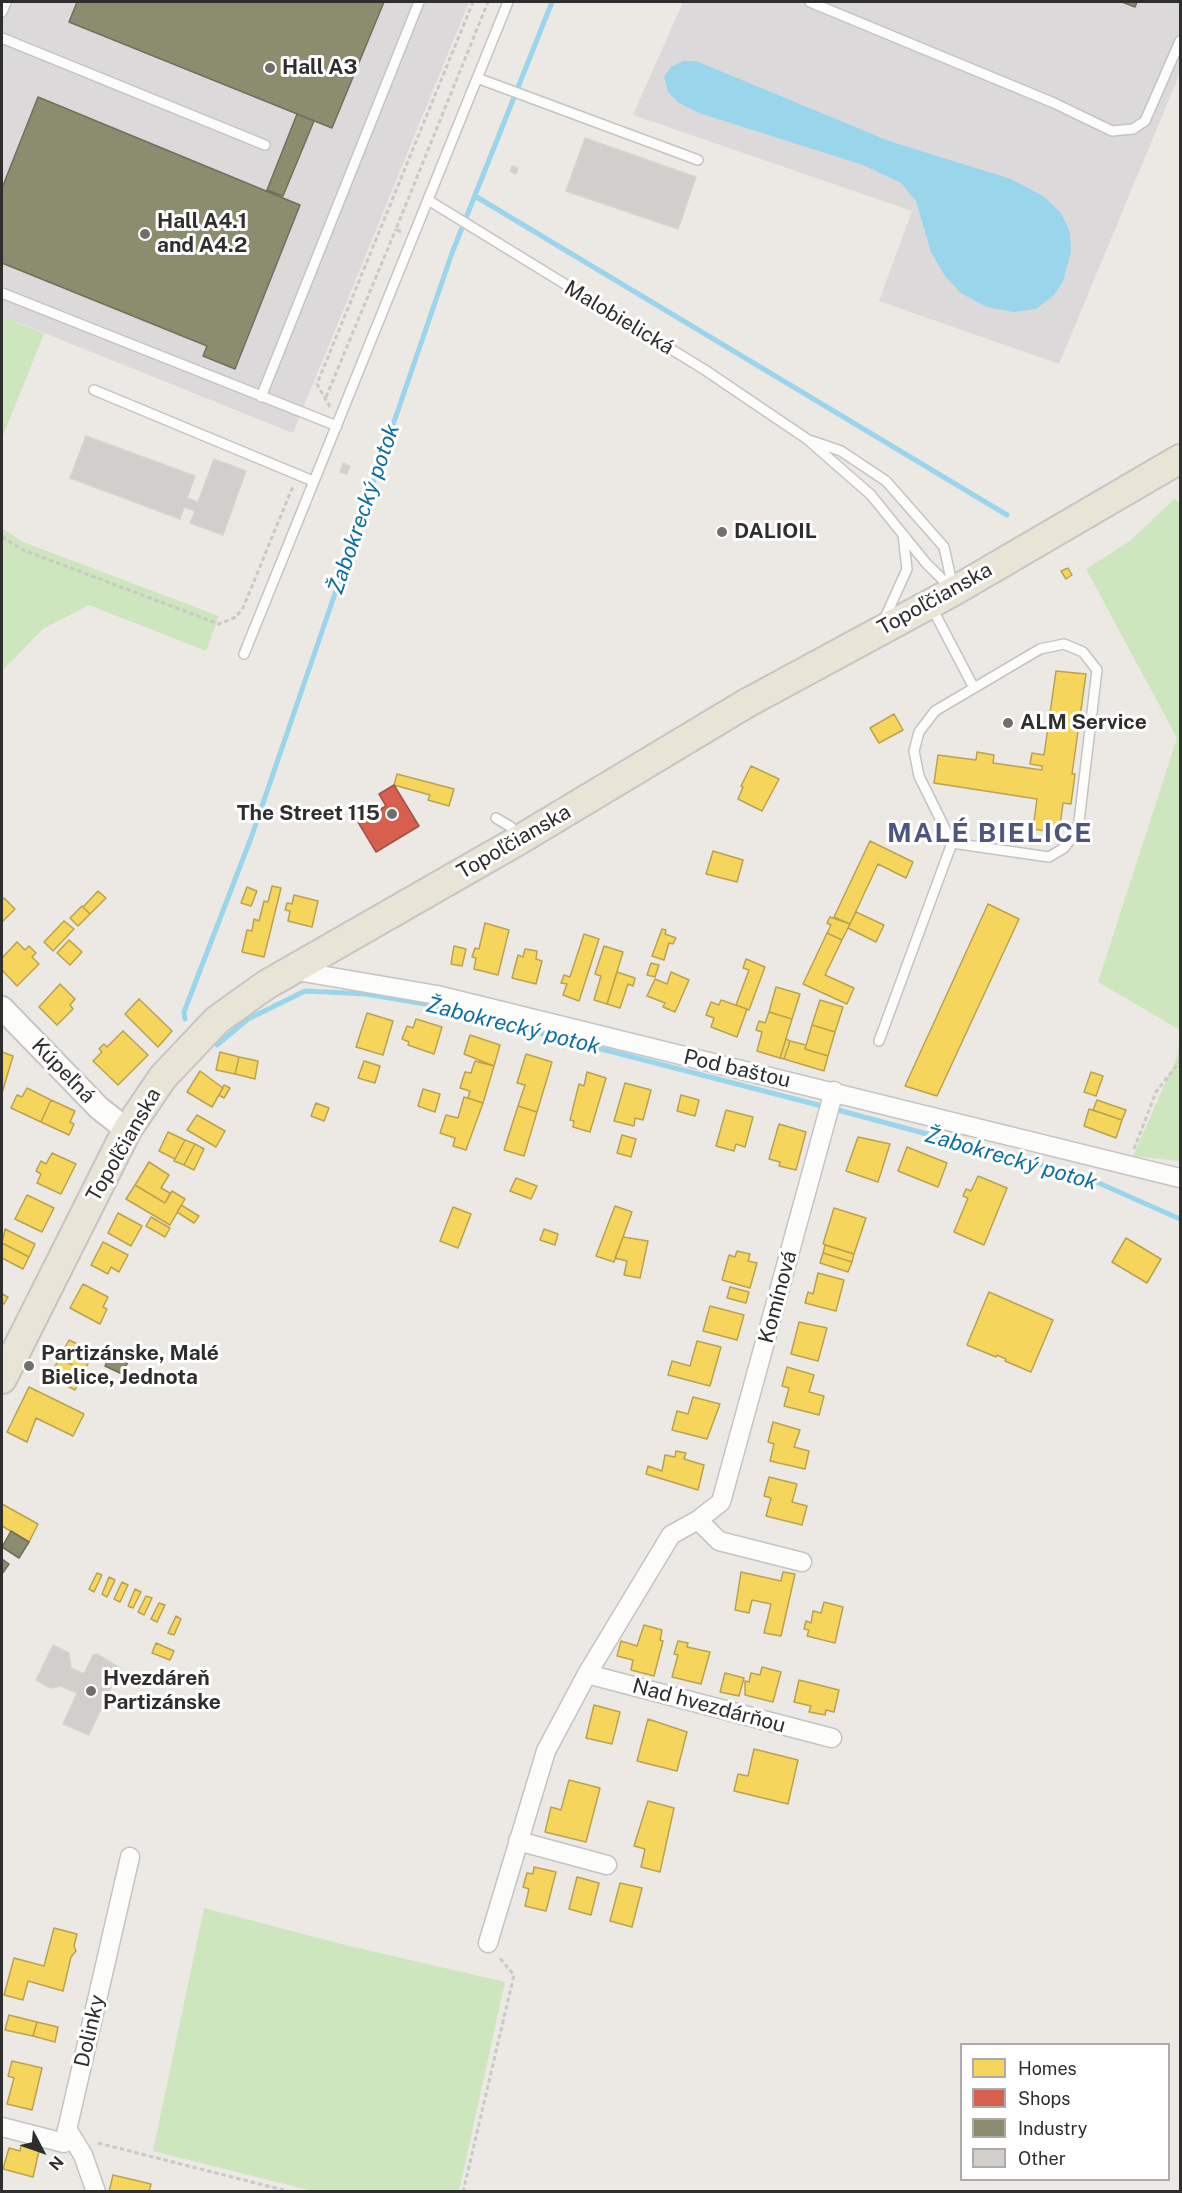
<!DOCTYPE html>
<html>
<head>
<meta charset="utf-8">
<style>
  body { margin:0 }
  #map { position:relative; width:1182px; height:2193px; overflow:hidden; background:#ece8e4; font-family:"Public Sans",sans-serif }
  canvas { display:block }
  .frame { position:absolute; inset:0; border:3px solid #2e2e2e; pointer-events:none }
  .legend { position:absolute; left:960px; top:2043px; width:210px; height:138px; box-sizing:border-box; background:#fff; border:2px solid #ababab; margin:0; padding:8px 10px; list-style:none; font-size:18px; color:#2e2e2e }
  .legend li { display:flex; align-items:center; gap:12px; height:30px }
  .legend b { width:30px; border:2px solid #ababab }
  .north { position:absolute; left:12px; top:2121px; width:60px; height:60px; -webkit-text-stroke:4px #fff; paint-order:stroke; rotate:131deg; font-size:16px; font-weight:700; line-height:24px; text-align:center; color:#2e2e2e }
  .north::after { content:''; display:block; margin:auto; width:21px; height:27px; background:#2e2e2e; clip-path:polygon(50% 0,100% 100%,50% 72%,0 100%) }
</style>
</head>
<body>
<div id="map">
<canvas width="1182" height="2193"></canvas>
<div class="frame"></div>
<ul class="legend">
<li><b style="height:16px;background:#f6d55c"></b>Homes</li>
<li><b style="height:16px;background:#d6604d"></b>Shops</li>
<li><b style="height:16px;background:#8c8c6e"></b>Industry</li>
<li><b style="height:16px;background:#d1cecb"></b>Other</li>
</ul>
<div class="north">N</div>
</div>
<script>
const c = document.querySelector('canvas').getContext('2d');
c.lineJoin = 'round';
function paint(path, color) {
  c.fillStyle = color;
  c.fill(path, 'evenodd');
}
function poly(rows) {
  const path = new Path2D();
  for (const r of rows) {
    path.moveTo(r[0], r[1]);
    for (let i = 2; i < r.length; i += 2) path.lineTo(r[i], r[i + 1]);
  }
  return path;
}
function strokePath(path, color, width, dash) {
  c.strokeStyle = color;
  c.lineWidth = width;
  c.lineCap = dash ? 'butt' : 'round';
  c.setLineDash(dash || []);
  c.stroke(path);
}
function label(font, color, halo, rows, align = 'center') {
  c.font = font + ' "Public Sans",sans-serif';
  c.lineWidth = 6;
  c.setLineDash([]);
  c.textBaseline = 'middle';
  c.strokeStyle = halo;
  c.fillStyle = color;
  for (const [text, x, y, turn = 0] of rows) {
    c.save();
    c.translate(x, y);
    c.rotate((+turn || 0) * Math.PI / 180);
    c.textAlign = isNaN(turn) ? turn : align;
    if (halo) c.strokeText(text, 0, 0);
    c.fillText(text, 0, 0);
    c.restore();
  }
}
const industrial = poly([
  [2,2,469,2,293,433,2,316],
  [683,2,1180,2,1180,73,1059,364,879,301,912,211,633,115]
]);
const green = poly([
  [2,316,44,334,2,438],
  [1174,499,1180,502,1180,1030,1098,982,1177,738,1086,569,1130,541],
  [2,528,23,542,219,616,206,651,89,605,43,629,2,671],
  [1180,1031,1180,1161,1133,1156,1177,1057],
  [204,1908,345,1945,505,1982,459,2191,313,2191,153,2151]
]);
const water = poly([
  [683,61,696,61,889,141,1011,179,1043,196,1061,213,1070,232,1071,252,1063,281,1054,295,1036,309,1013,312,987,307,962,294,945,276,931,252,916,201,901,183,863,165,699,113,679,103,668,92,664,77,671,67]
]);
const homes = poly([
  [1068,568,1072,575,1066,579,1061,571,1068,568],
  [1056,671,1086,674,1072,774,1075,774,1071,804,1063,803,1059,833,1033,829,1037,799,934,783,938,755,976,760,977,752,994,755,993,763,1042,770,1042,766,1030,764,1032,753,1044,755,1056,671],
  [894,714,903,730,879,743,870,728,894,714],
  [751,766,779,779,762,811,738,799,743,787,741,786,751,766],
  [397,774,454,789,449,806,428,800,430,795,394,785,397,774],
  [870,841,913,862,906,878,878,864,850,924,834,917,870,841],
  [713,851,743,860,737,882,706,874,713,851],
  [272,886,281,888,264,957,242,952,247,930,252,931,254,919,259,921,264,901,268,902,272,886],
  [247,887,257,891,251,906,241,903,247,887],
  [98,891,106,898,90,914,83,907,98,891],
  [294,895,318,901,312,927,288,921,290,911,285,910,287,903,292,904,294,895],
  [4,898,15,909,2,922,2,900,4,898],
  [988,904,1019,919,937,1096,905,1086,988,904],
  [82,906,90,914,78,926,70,918,82,906],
  [856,912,884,925,876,942,848,928,856,912],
  [830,917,850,924,842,940,827,933,831,925,827,923,830,917],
  [64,921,74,929,53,951,44,942,64,921],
  [485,923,509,930,498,975,474,969,476,958,472,957,475,948,479,949,485,923],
  [662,929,666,930,665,934,676,938,673,944,669,943,664,960,652,956,662,929],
  [827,933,842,940,825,975,854,988,847,1004,803,984,827,933],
  [584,934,599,939,579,1001,563,995,567,984,561,983,564,975,570,977,584,934],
  [69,940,82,952,70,965,57,953,69,940],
  [17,942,25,950,29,946,36,953,32,957,39,964,17,986,2,970,2,958,17,942],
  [454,946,466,949,462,966,451,964,454,946],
  [604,946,623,952,607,1004,594,1000,601,976,595,974,604,946],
  [525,949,537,951,536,959,542,961,536,984,512,978,518,955,523,957,525,949],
  [746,959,765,967,749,1010,736,1005,749,970,743,968,746,959],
  [651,963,659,965,655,977,647,975,651,963],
  [617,972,635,978,633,986,628,984,620,1008,607,1004,617,972],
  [671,972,689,980,675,1012,663,1007,665,1003,647,996,655,979,667,984,671,972],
  [60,984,75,999,70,1005,73,1009,57,1025,39,1007,60,984],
  [776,987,800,994,792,1019,769,1012,776,987],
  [139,999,172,1031,158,1047,125,1014,139,999],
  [721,1000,747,1009,737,1037,711,1027,714,1018,706,1015,711,1002,719,1005,721,1000],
  [820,1000,843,1007,835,1032,812,1025,820,1000],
  [769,1012,792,1019,780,1058,757,1051,762,1032,756,1030,759,1021,765,1023,769,1012],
  [367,1013,393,1021,383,1055,356,1047,367,1013],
  [416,1019,442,1027,434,1054,408,1045,409,1042,402,1039,407,1026,413,1028,416,1019],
  [812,1025,835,1032,828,1056,805,1049,812,1025],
  [123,1031,148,1055,118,1085,93,1061,102,1052,99,1049,104,1044,107,1047,123,1031],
  [470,1035,500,1045,494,1066,464,1054,470,1035],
  [786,1039,790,1041,784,1059,780,1058,786,1039],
  [790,1041,806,1045,805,1049,828,1056,824,1071,784,1059,790,1041],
  [2,1052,13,1056,2,1093,2,1052],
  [220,1052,239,1057,235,1074,216,1070,220,1052],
  [526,1054,552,1062,537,1112,518,1106,525,1085,517,1083,526,1054],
  [239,1057,258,1061,255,1079,235,1074,239,1057],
  [364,1061,380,1066,375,1083,358,1078,364,1061],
  [475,1061,494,1066,483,1103,468,1098,470,1091,460,1088,465,1072,471,1073,475,1061],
  [200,1071,223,1088,212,1107,187,1092,200,1071],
  [587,1072,606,1078,590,1132,573,1127,574,1121,570,1120,579,1084,584,1086,587,1072],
  [1091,1072,1103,1076,1096,1096,1084,1092,1091,1072],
  [625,1083,651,1090,643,1120,635,1118,634,1126,614,1121,625,1083],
  [224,1085,230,1088,224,1098,219,1095,224,1085],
  [27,1088,51,1100,41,1122,11,1108,17,1095,22,1097,27,1088],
  [423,1089,440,1094,435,1112,418,1106,423,1089],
  [681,1095,699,1100,695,1116,677,1111,681,1095],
  [464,1097,483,1103,466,1150,453,1146,455,1138,440,1133,446,1115,458,1118,464,1097],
  [51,1100,75,1111,70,1122,74,1124,69,1135,41,1122,51,1100],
  [1097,1100,1126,1110,1122,1120,1093,1110,1097,1100],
  [316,1103,329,1108,324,1121,311,1116,316,1103],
  [518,1106,537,1112,524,1156,504,1150,518,1106],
  [1089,1109,1122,1120,1116,1138,1084,1126,1089,1109],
  [726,1110,753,1117,745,1147,736,1144,734,1151,716,1146,726,1110],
  [197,1115,225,1131,216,1147,187,1130,197,1115],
  [779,1124,806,1132,796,1170,779,1166,780,1162,769,1159,779,1124],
  [168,1132,185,1140,175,1159,159,1151,168,1132],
  [622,1135,636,1139,631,1157,617,1153,622,1135],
  [858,1137,890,1144,878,1182,846,1171,858,1137],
  [185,1140,195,1144,184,1165,174,1161,185,1140],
  [195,1144,204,1149,194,1170,184,1165,195,1144],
  [907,1147,947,1163,938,1187,898,1171,907,1147],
  [52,1153,76,1164,61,1194,37,1183,41,1174,36,1171,41,1161,46,1164,52,1153],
  [149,1162,169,1175,161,1188,170,1193,165,1203,135,1185,149,1162],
  [978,1176,1007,1188,984,1245,954,1232,968,1198,963,1196,966,1189,971,1191,978,1176],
  [516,1178,537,1186,531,1199,510,1191,516,1178],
  [135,1185,165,1203,172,1191,185,1199,170,1225,126,1199,135,1185],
  [27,1195,54,1208,42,1232,15,1219,27,1195],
  [181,1205,199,1216,194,1223,177,1212,181,1205],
  [615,1206,632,1212,614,1262,596,1256,615,1206],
  [453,1207,471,1214,458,1248,440,1241,453,1207],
  [834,1208,866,1218,854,1254,823,1244,834,1208],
  [118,1213,142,1226,131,1246,108,1233,118,1213],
  [151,1217,170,1228,165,1237,146,1226,151,1217],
  [5,1229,35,1244,29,1257,2,1243,5,1229],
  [544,1229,558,1234,555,1245,540,1240,544,1229],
  [623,1237,648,1241,640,1278,624,1275,627,1261,615,1258,623,1237],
  [1126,1238,1161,1259,1147,1283,1112,1262,1126,1238],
  [103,1242,128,1255,119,1272,111,1267,108,1274,91,1265,103,1242],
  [2,1243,29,1257,23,1269,2,1258,2,1243],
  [825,1245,854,1254,852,1262,823,1253,825,1245],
  [737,1251,750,1254,748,1261,757,1263,750,1288,722,1280,729,1255,735,1257,737,1251],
  [823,1253,852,1262,848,1272,820,1263,823,1253],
  [818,1273,844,1280,836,1311,805,1303,808,1292,813,1294,818,1273],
  [83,1284,108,1297,103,1307,107,1309,100,1324,70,1308,83,1284],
  [730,1287,749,1292,746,1303,727,1298,730,1287],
  [989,1292,1053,1320,1031,1372,1005,1361,1006,1359,997,1355,996,1357,967,1345,989,1292],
  [2,1294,8,1297,4,1304,2,1303,2,1294],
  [710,1306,744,1315,737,1340,703,1331,710,1306],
  [799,1322,827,1328,818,1361,791,1354,799,1322],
  [69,1340,94,1352,84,1371,59,1358,69,1340],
  [697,1341,721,1347,710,1386,668,1375,672,1361,690,1366,697,1341],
  [59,1358,84,1371,75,1390,50,1377,59,1358],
  [787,1367,814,1375,809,1392,824,1396,819,1415,784,1406,789,1388,782,1386,787,1367],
  [29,1387,84,1414,73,1436,36,1418,27,1442,7,1432,29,1387],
  [693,1397,720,1404,707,1439,672,1430,677,1411,688,1414,693,1397],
  [773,1422,800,1430,794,1447,809,1451,805,1469,770,1461,774,1444,768,1442,773,1422],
  [676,1451,686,1453,684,1459,704,1465,698,1490,646,1474,648,1466,662,1471,665,1455,675,1457,676,1451],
  [769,1477,797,1484,792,1502,807,1506,802,1525,766,1516,771,1498,764,1496,769,1477],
  [2,1504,38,1524,29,1542,2,1526,2,1504],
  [741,1572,781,1581,783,1572,795,1574,781,1636,764,1633,771,1604,752,1600,749,1613,735,1610,741,1572],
  [97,1573,102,1575,94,1592,89,1589,97,1573],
  [109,1577,115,1580,107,1597,102,1594,109,1577],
  [122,1582,128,1585,120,1602,114,1599,122,1582],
  [135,1589,141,1592,133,1608,128,1606,135,1589],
  [146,1596,152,1598,144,1615,138,1612,146,1596],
  [824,1602,843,1607,835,1643,807,1636,809,1630,804,1629,806,1621,811,1623,813,1611,821,1613,824,1602],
  [159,1603,165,1605,157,1622,151,1619,159,1603],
  [176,1616,181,1619,174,1635,168,1633,176,1616],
  [644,1625,662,1630,660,1640,663,1641,654,1676,631,1670,633,1660,617,1656,621,1641,637,1646,644,1625],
  [678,1641,688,1643,687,1647,710,1652,701,1684,672,1677,678,1655,674,1654,678,1641],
  [156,1643,174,1651,170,1660,152,1653,156,1643],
  [762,1667,781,1672,773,1702,745,1695,745,1681,749,1682,751,1673,760,1675,762,1667],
  [725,1673,744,1678,739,1696,720,1692,725,1673],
  [799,1680,839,1690,834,1712,826,1710,825,1715,809,1712,811,1706,794,1702,799,1680],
  [594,1705,620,1712,612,1744,586,1738,594,1705],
  [648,1719,687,1732,677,1771,637,1761,648,1719],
  [754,1749,798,1760,788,1804,734,1791,738,1774,748,1776,754,1749],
  [569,1780,600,1788,586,1842,545,1832,551,1807,561,1810,569,1780],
  [648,1801,674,1808,660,1872,641,1867,645,1849,634,1846,648,1801],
  [534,1867,556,1872,546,1911,525,1906,529,1889,523,1887,527,1873,533,1874,534,1867],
  [577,1877,599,1883,591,1915,569,1909,577,1877],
  [620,1883,642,1888,632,1927,610,1921,620,1883],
  [54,1928,77,1934,74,1946,76,1951,71,1957,63,1991,28,1981,23,2000,4,1995,14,1958,44,1966,54,1928],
  [9,2015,37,2022,33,2036,5,2030,9,2015],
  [37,2022,58,2027,55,2042,33,2036,37,2022],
  [12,2061,42,2068,32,2110,7,2104,14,2078,8,2076,12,2061],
  [21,2146,39,2151,33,2177,3,2169,9,2148,20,2151,21,2146],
  [113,2175,151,2184,149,2192,109,2192,113,2175]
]);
const shops = poly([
  [394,785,419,826,376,852,358,822,386,806,379,794,394,785]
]);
const industry = poly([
  [77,2,384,2,332,128,69,22,77,2],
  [1122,2,1137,2,1135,7,1122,2],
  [38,97,300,205,235,369,203,356,207,346,2,263,2,188,38,97],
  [297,114,314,121,283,196,267,190,297,114],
  [114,1348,131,1356,128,1362,111,1353,114,1348],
  [111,1353,128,1362,122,1374,105,1366,111,1353],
  [11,1531,29,1542,19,1558,2,1547,11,1531],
  [2,1559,9,1564,2,1574,2,1559]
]);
const stream = poly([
  [475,196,1007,515],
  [185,1019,184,1012,251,838,452,253,552,2],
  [217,1045,248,1019,305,991,366,994,431,1005,818,1105],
  [838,1110,1083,1176,1180,1219]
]);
const building = poly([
  [585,138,696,177,678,229,566,191,585,138],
  [512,166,518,168,516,174,510,171,512,166],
  [86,436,195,476,187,498,198,502,214,459,246,471,223,535,190,523,195,511,184,507,180,519,70,478,86,436],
  [343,463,350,466,347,474,340,472,343,463],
  [53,1645,69,1653,71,1668,84,1674,93,1655,97,1654,120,1668,89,1735,63,1724,77,1693,61,1686,51,1688,36,1680,53,1645]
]);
const path = poly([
  [401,232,396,229,488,2],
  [326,397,396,229],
  [330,407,317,384,473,2],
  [2,537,23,550,219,624,236,617,243,608,293,486],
  [1134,1149,1156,1092,1180,1061],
  [98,2143,291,2192],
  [463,2192,514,1975,498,1956]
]);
const service = poly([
  [810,2,1054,103,1112,131,1133,129,1145,121,1180,41],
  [2,12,6,2],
  [2,38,265,145],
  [477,78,698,160],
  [428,200,705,370,807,439,871,495,926,563,950,587],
  [2,293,337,426],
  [94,390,313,481],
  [261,397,419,2],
  [812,441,841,451,886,481,944,547,953,588],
  [932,608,974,688],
  [884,620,907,569,903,535],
  [244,654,508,2],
  [496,818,511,827,518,838],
  [879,1041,952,843,919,776,914,751,919,732,935,711,1040,649,1064,644,1083,652,1097,670,1078,830,1064,848,1049,857,952,843]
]);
const minor = poly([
  [291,970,437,995,1180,1178],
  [698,1520,719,1541,802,1562],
  [587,1674,832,1738],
  [518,1841,607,1865],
  [488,1943,546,1751,587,1674,671,1535,698,1520,721,1502,834,1091],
  [2,2127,64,2143,130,1857],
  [67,2129,83,2155,96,2192]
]);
const tertiary = poly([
  [2,1008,99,1108,127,1130]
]);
const primary = poly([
  [2,1379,127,1130,163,1077,217,1020,266,985,519,840,747,703,954,591,1180,459]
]);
const markers = [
  [270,68,6,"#706f6e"],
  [145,234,6,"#706f6e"],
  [722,532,6,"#706f6e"],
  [1008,723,6,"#706f6e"],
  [392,814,6,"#706f6e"],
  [29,1366,6,"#706f6e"],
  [91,1691,6,"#706f6e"]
];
const poiNames = [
  ["Hall A3",282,68],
  ["Hall A4.1",157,222],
  ["and A4.2",157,246],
  ["DALIOIL",734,532],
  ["ALM Service",1020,723],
  ["The Street 115",380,814,"right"],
  ["Partizánske, Malé",41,1354],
  ["Bielice, Jednota",41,1378],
  ["Hvezdáreň",103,1679],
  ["Partizánske",103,1703]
];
const streetNames = [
  ["Malobielická",619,318,31],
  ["Topoľčianska",935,599,-29],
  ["Topoľčianska",514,842,-30],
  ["Pod baštou",737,1069,13],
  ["Kúpeľná",63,1071,46],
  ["Topoľčianska",124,1145,-60],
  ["Komínová",778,1297,-75],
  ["Nad hvezdárňou",709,1706,15],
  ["Dolinky",90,2031,-77]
];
const waterNames = [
  ["Žabokrecký potok",364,509,-71],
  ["Žabokrecký potok",513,1026,14],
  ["Žabokrecký potok",1011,1159,16]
];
const districtNames = [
  ["MALÉ BIELICE",990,834]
];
paint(industrial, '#dcd9db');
paint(green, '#cee6be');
paint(water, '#99d6ec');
paint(homes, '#f6d55c');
strokePath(homes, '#baa34e', 1.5);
paint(shops, '#d6604d');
strokePath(shops, '#a45144', 1.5);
paint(industry, '#8c8c6e');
strokePath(industry, '#70705b', 1.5);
strokePath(stream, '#99d6ec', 5);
paint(building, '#d1cecb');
strokePath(building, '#d7d4d0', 1.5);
strokePath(service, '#c5c4c5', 12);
strokePath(minor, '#c5c4c5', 21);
strokePath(tertiary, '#c5c4c5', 26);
strokePath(primary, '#c6c5c4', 32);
strokePath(path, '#c9c9c8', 3, [4.5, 3]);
strokePath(service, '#fcfcfb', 9);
strokePath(minor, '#fcfcfb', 18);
strokePath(tertiary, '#fcfcfb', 22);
strokePath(primary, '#e8e4d6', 28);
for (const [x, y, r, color] of markers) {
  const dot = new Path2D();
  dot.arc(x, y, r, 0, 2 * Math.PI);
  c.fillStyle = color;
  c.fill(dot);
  strokePath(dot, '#fff', 2);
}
label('bold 21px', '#2e2e2e', '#fff', poiNames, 'left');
label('21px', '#2e2e2e', '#fff', streetNames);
label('italic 22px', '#0d6fa3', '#fff', waterNames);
c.letterSpacing = '1.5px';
label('bold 27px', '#4d5680', '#fff', districtNames);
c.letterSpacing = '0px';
</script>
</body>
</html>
